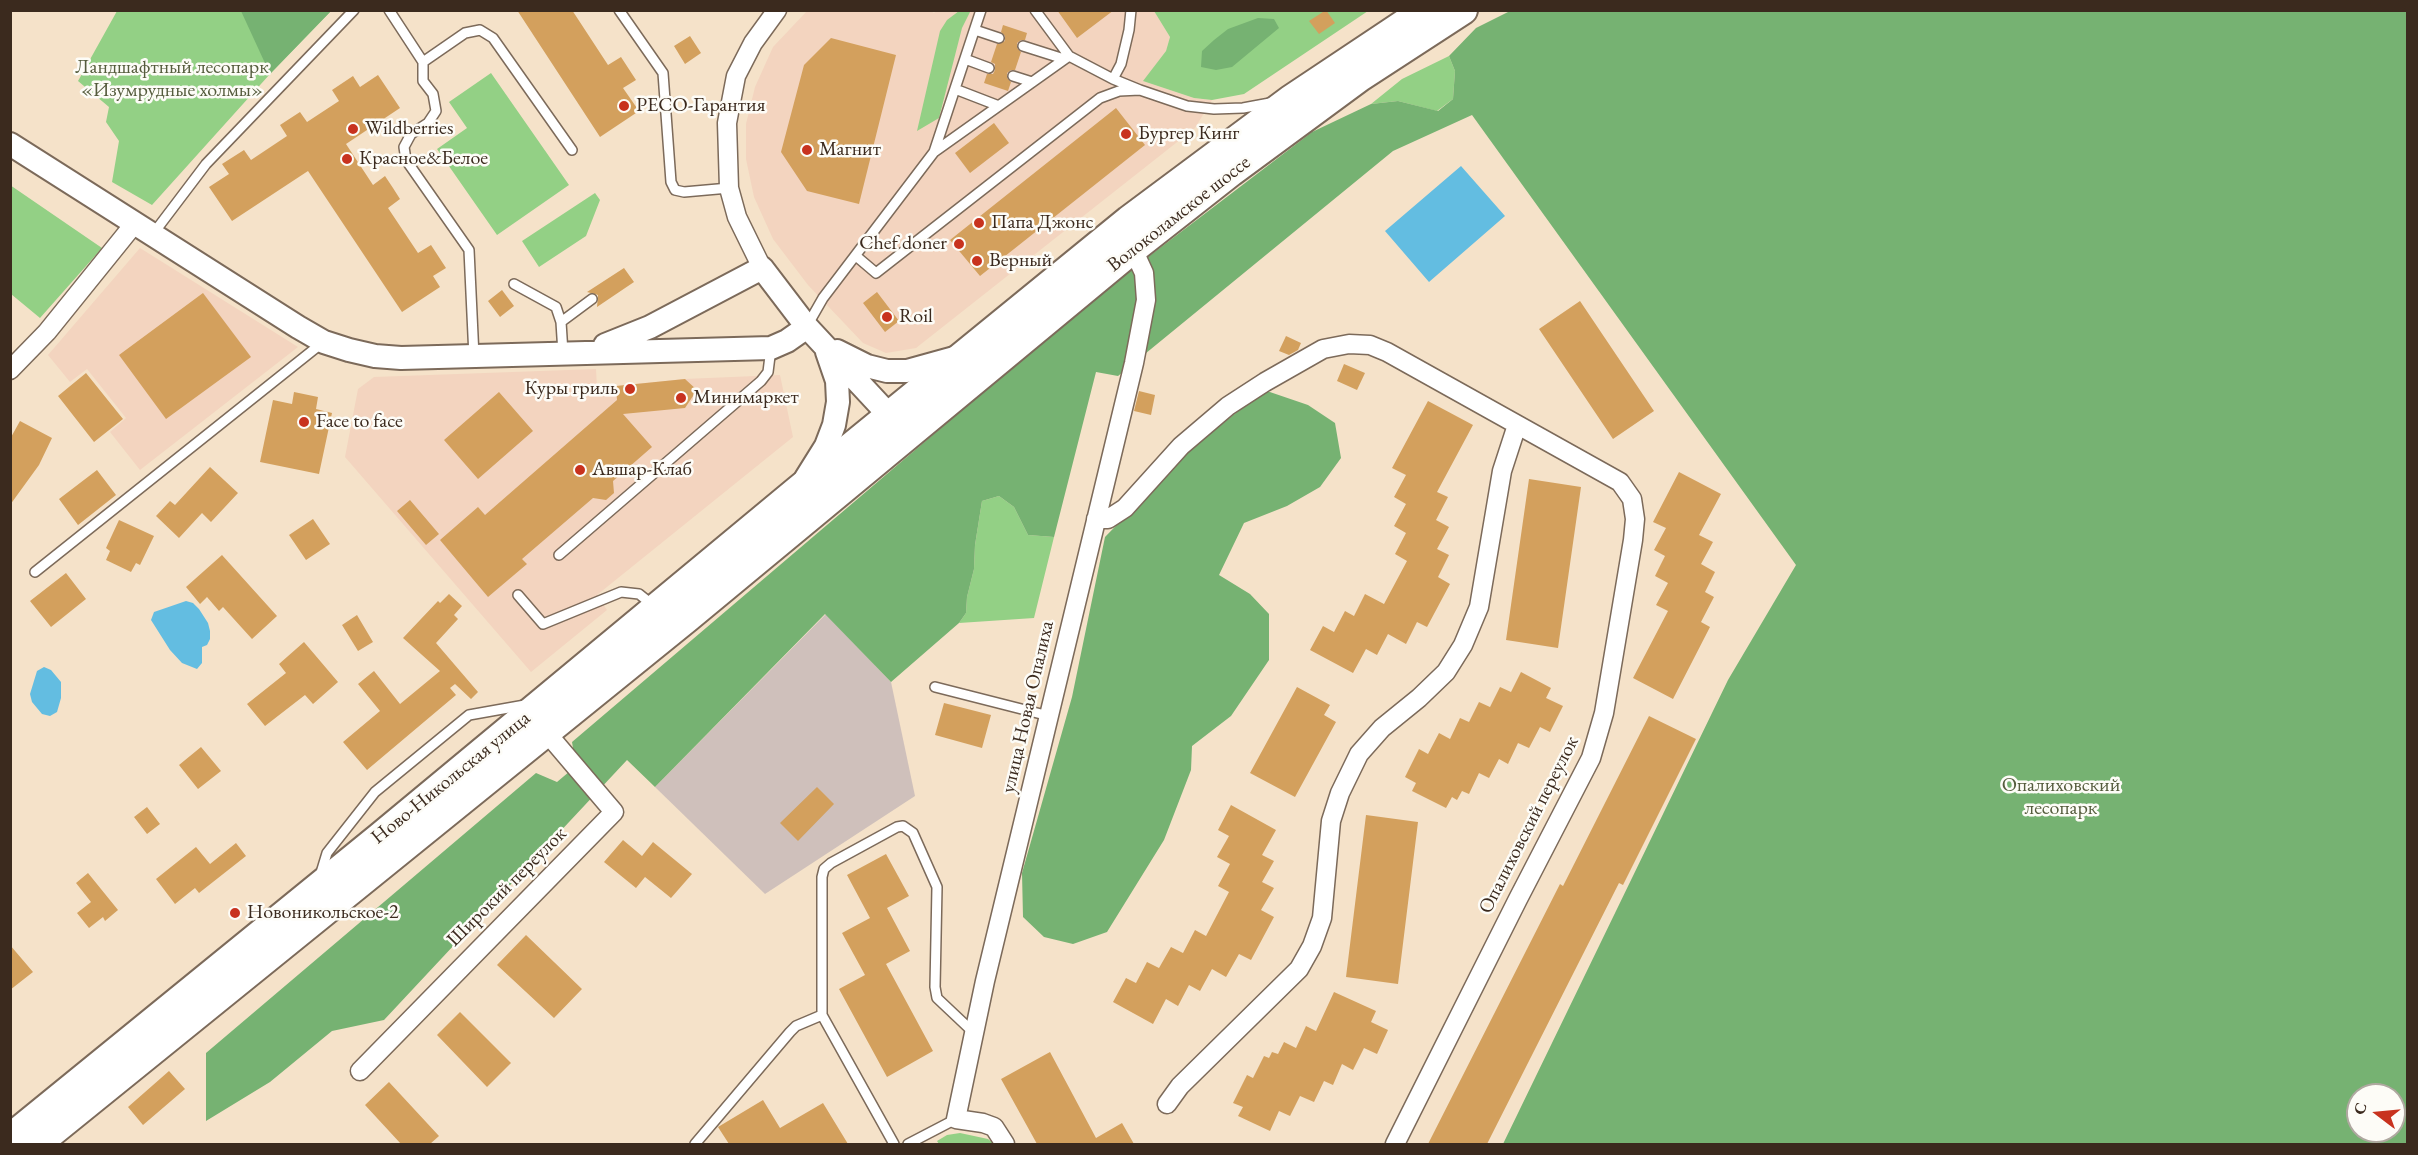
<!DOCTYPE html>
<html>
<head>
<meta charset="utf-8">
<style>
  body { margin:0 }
  #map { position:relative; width:2418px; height:1155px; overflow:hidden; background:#f5e2c9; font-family:"EB Garamond",serif }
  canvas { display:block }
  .frame { position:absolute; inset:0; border:12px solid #3b2a1e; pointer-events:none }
  .north { position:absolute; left:2346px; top:1083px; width:60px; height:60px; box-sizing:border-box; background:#fdfcf7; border:2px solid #afa8a0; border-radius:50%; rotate:286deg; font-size:16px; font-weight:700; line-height:24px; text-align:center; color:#3b2a1e }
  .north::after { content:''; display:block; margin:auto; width:21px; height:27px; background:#c8321e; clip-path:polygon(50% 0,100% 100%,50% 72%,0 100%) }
</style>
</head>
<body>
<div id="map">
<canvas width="2418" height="1155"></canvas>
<div class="frame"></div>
<div class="north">С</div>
</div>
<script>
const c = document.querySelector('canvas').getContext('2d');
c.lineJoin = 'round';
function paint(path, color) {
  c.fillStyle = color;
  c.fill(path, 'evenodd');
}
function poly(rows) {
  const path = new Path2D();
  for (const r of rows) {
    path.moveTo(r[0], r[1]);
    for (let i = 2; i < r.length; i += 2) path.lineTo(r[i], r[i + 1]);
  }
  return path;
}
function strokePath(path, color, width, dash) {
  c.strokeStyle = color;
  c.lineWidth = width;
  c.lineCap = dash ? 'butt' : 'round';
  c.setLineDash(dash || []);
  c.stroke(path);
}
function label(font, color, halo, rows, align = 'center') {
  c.font = font + ' "EB Garamond",serif';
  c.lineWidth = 5;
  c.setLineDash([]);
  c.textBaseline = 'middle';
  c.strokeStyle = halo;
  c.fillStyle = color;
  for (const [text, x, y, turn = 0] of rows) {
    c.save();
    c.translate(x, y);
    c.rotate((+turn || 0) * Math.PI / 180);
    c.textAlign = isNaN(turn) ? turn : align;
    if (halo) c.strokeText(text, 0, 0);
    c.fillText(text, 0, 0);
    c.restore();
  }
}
const built = poly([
  [929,10,934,13,937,10,1154,11,1170,37,1166,51,1144,81,1194,98,1212,100,1195,128,916,348,886,353,863,343,808,285,773,239,754,197,746,159,746,124,755,87,773,47,807,11],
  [140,248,298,347,140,470,110,432,126,418,87,369,70,382,48,355],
  [596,369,597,388,684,379,780,375,793,437,597,595,607,610,531,672,345,457,358,389,374,377]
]);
const industrial = poly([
  [826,614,891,682,915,796,765,894,655,787]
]);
const green = poly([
  [117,11,331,11,270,74,152,205,112,182,119,141,106,122,109,107,78,81],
  [959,11,970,12,962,28,939,118,917,131,940,31,947,20],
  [1154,11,1368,11,1244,94,1212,100,1194,98,1143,81,1166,51,1170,37],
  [1449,56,1455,71,1453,99,1437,111,1398,101,1371,104,1402,79],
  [491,73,569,185,497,235,437,149,467,128,449,102],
  [10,185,102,248,40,318,11,294],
  [595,193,600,200,586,236,539,267,522,241],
  [999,496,1014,507,1028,535,1054,537,1034,618,959,623,966,613,967,597,974,569,975,545,982,501],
  [960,1133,988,1139,994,1144,939,1144,937,1141,947,1135]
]);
const forest = poly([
  [241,11,331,11,270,74],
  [1510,11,2407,11,2407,1144,1503,1144,1728,680,1796,565,1472,115,1393,151,1118,376,1096,372,1054,537,1028,535,1014,507,999,496,982,501,975,545,974,569,967,597,966,613,959,623,891,682,825,614,655,787,627,760,384,1020,332,1031,270,1082,206,1121,206,1053,536,773,557,782,576,766,572,742,1089,302,1312,132,1371,104,1398,101,1438,111,1453,99,1455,71,1449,56,1476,28],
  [2358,1095,2394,1095,2394,1131,2358,1131],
  [1258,18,1274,19,1279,28,1232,67,1216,70,1201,67,1202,51,1214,40,1228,29],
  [1264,390,1308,405,1335,423,1341,458,1320,487,1287,506,1244,523,1219,575,1250,594,1269,614,1269,660,1231,716,1192,746,1191,770,1164,840,1107,932,1073,944,1044,937,1023,917,1022,873,1072,697,1105,537,1189,451]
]);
const water = poly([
  [1461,166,1505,216,1429,282,1385,231],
  [186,601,193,603,199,609,208,623,210,631,210,639,207,645,202,647,202,663,197,669,182,663,170,650,151,620,154,612],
  [44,667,51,670,61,682,61,698,57,712,50,716,42,714,32,702,30,694,37,671]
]);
const building = poly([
  [517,10,572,10,608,65,621,57,636,80,623,88,639,111,600,137],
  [1057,10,1114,10,1077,38],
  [1326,10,1335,23,1319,34,1309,21],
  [1003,25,1027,33,1025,40,1021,40,1017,43,1017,48,1021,52,1015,70,1011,70,1007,73,1007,78,1011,82,1008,91,984,83,987,74,993,74,995,70,995,64,991,62,997,44,1005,41,1005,36,1001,32],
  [690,36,701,53,685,64,674,46],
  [831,38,896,55,859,204,807,191,781,152,804,65],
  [378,75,400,108,346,144,373,185,385,176,393,188,400,199,388,208,418,253,431,245,446,268,433,276,440,287,402,312,308,171,232,221,209,187,229,174,222,164,244,150,251,160,287,136,280,125,300,112,307,122,339,101,332,90,353,76,360,87],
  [1116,108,1145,145,980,276,950,240],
  [994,123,1009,143,970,173,955,153],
  [624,268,634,282,597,307,598,295,587,292],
  [502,290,514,306,500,317,488,301],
  [877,292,899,321,885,332,863,303],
  [203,293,251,357,166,419,119,355],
  [1580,301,1654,411,1613,439,1539,329],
  [1286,336,1301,343,1298,350,1289,355,1279,351],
  [1344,364,1365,373,1357,390,1337,381],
  [86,373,123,419,94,442,58,396],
  [685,379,697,390,685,408,623,414,652,447,613,481,614,493,606,500,593,498,522,559,527,564,488,597,440,540,478,507,485,515,617,400,616,386],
  [1139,391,1155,395,1151,415,1134,411],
  [294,392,318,397,316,409,332,413,319,474,260,462,273,400,292,404],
  [499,392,533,431,478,479,444,440],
  [1428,401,1473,425,1437,492,1448,497,1436,520,1449,527,1437,549,1449,555,1438,577,1450,584,1427,627,1417,622,1406,644,1388,634,1377,655,1366,649,1353,673,1310,650,1323,626,1334,632,1345,611,1354,616,1365,594,1384,604,1407,561,1395,554,1406,533,1394,526,1406,504,1394,497,1406,475,1392,468],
  [20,421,52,438,39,465,10,505,10,439],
  [210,467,238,493,211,522,202,513,179,538,156,516,170,501,175,505],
  [97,470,116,495,78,525,59,499],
  [1679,472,1721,494,1699,535,1713,542,1701,564,1715,572,1705,592,1714,597,1701,622,1710,627,1673,699,1633,678,1668,611,1656,605,1668,583,1655,576,1665,556,1654,550,1666,528,1653,522],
  [1529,479,1581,487,1558,648,1506,640],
  [410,500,439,534,426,545,397,511],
  [313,519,330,544,306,560,289,535],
  [119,520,154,536,140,565,136,563,131,572,106,560,110,551,106,548],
  [222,555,277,616,252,639,223,607,219,611,207,597,200,604,186,587],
  [66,573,86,599,51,627,30,601],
  [449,594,462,606,454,615,458,619,436,643,478,692,471,699,455,684,450,688,456,695,367,770,343,742,380,711,358,684,374,671,400,704,440,671,403,638,438,601,440,603],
  [357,615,373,642,358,651,342,625],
  [304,642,338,682,313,704,305,695,265,726,247,704,286,673,279,664],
  [1521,672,1551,688,1546,698,1563,706,1550,732,1540,727,1529,748,1518,743,1508,764,1499,759,1489,778,1479,773,1469,794,1462,791,1457,800,1452,797,1446,808,1412,791,1416,783,1405,777,1419,749,1428,754,1439,733,1450,739,1460,718,1469,722,1479,702,1490,707,1500,687,1511,692],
  [1297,687,1330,705,1324,715,1336,722,1295,797,1250,773],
  [944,703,991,715,982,748,935,735],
  [1649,716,1696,739,1623,885,1619,883,1487,1144,1428,1144,1560,884,1563,886],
  [201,747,221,771,198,789,179,765],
  [817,787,834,804,798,841,780,823],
  [1231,805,1276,830,1262,855,1274,861,1262,882,1274,888,1261,910,1274,917,1251,960,1239,954,1226,977,1212,969,1200,991,1189,985,1178,1006,1166,999,1153,1024,1113,1002,1126,978,1136,983,1147,962,1159,968,1171,947,1183,953,1195,930,1206,936,1229,892,1218,886,1230,864,1217,857,1229,836,1218,830],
  [147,807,160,824,147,834,134,817],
  [1366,815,1418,822,1398,984,1346,977],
  [623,840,642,856,653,842,692,874,671,898,645,877,636,888,604,862],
  [236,843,246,856,199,893,195,888,175,904,156,879,196,847,210,864],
  [886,854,909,896,887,908,910,951,886,964,933,1051,887,1077,839,989,865,975,842,933,870,918,847,875],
  [88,873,118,910,105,921,103,917,89,928,77,913,91,902,76,883],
  [526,935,582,989,554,1018,497,965],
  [10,945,33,972,10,990],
  [1334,992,1376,1011,1371,1022,1388,1030,1377,1054,1364,1048,1353,1070,1342,1064,1333,1085,1324,1081,1314,1102,1300,1096,1290,1116,1279,1111,1270,1131,1238,1116,1243,1107,1233,1103,1247,1075,1253,1078,1264,1056,1269,1058,1272,1052,1278,1054,1284,1042,1296,1048,1306,1026,1316,1031],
  [460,1012,511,1063,487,1087,437,1035],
  [1050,1052,1096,1138,1122,1123,1134,1144,1037,1144,1001,1079],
  [169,1071,185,1089,143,1125,128,1107],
  [389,1082,439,1136,430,1144,401,1144,365,1105],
  [763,1100,780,1128,823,1103,848,1144,729,1144,718,1127]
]);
const service = poly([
  [389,10,423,62,423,81,433,94,436,111,428,123,411,134,404,147,406,160,469,250,474,357],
  [619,10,663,73,671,182,675,190,684,192,729,188],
  [1035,10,1069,56,1113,79,1140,90,1187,106,1214,109,1243,108,1270,103],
  [975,30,999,38],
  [1023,46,1064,59],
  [965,59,989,68],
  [423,62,465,33,480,30,493,38,572,150],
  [1013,76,1032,82],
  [1113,79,1121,64,1129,30,1131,10],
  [955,89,999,106],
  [934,152,981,10],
  [153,234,206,164,354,10],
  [856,256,876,273,1100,98,1119,91,1140,90],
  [514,284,556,307,561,322],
  [807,326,823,298,934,152,1069,56],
  [563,353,561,322,592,299],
  [559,555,761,381,768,372,771,348],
  [35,572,322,343],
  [518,595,543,624,621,592,639,594,654,606],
  [935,687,1049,716],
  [320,876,327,853,375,792,469,715,525,705],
  [695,1144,790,1032,796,1026,822,1015],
  [894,1144,822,1015,822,877,824,869,831,863,897,827,903,826,913,833,937,887,935,987,937,998,973,1032],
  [908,1144,956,1119]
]);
const minor = poly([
  [762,268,737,217,729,188,727,123,736,76,753,43,777,10],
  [10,370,47,332,135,223],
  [1096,519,1108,519,1125,508,1181,446,1228,406,1265,382,1323,349,1349,344,1370,345,1387,352,1620,482,1632,499,1635,519,1633,540,1604,713,1591,758,1518,899,1395,1144],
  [360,1071,614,812,546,732],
  [1167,1104,1180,1086,1299,969,1312,946,1322,918,1331,821,1340,793,1359,754,1382,728,1419,698,1446,672,1463,645,1479,607,1502,471,1517,425],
  [1005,1144,994,1127,983,1123,956,1119,985,981,1134,363,1146,300,1144,273,1133,249]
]);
const tertiary = poly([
  [10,144,298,327,324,342,349,350,375,356,401,358,771,348,787,341,807,327],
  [605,345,650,327,762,268,807,327,901,428],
  [837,351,867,366,887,371,907,371,954,358],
  [806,478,826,446,834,425,838,402,837,381,827,352]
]);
const primary = poly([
  [10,1138,381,836,798,490,1129,220,1290,100,1425,10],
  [37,1144,687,618,1133,249,1231,172,1360,77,1463,10]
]);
const markers = [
  [624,106,6,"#c8321e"],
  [353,129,6,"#c8321e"],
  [1126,134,6,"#c8321e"],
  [807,150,6,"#c8321e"],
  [347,159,6,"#c8321e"],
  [979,223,6,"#c8321e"],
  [959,244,6,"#c8321e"],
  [977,261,6,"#c8321e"],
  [887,317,6,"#c8321e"],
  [630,389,6,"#c8321e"],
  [681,398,6,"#c8321e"],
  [304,422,6,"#c8321e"],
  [580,470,6,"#c8321e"],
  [235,913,6,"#c8321e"]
];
const parkNames = [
  ["Ландшафтный лесопарк",172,68],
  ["«Изумрудные холмы»",172,91],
  ["Опалиховский",2061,786],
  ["лесопарк",2061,809]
];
const poiNames = [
  ["РЕСО-Гарантия",636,106],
  ["Wildberries",365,129],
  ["Бургер Кинг",1138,134],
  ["Магнит",819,150],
  ["Красное&Белое",359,159],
  ["Папа Джонс",991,223],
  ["Chef doner",947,244,"right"],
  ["Верный",989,261],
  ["Roil",899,317],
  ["Куры гриль",618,389,"right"],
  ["Минимаркет",693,398],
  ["Face to face",316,422],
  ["Авшар-Клаб",592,470],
  ["Новоникольское-2",247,913]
];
const streetNames = [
  ["Волоколамское шоссе",1179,214,-38],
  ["улица Новая Опалиха",1028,707,-77],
  ["Ново-Никольская улица",451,778,-39],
  ["Опалиховский переулок",1529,825,-63],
  ["Широкий переулок",507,887,-45]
];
paint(built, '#f3d4bf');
paint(industrial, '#cfc0bb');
paint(green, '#93d085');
paint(forest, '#76b272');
paint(water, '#63bde1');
paint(building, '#d3a05d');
strokePath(service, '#7c6a5a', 12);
strokePath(minor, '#7c6a5a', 21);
strokePath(tertiary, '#7c6a5a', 26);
strokePath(primary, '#7c6a5a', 32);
strokePath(service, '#fff', 9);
strokePath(minor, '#fff', 18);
strokePath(tertiary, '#fff', 22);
strokePath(primary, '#fff', 28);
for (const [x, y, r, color] of markers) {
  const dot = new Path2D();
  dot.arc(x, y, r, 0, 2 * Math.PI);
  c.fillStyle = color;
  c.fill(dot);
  strokePath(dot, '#fdfcf7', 2);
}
label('20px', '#555c3d', '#fdfcf7', parkNames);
label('20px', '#3b2a1e', '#fdfcf7', poiNames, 'left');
label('20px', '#3b2a1e', '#fdfcf7', streetNames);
</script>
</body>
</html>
